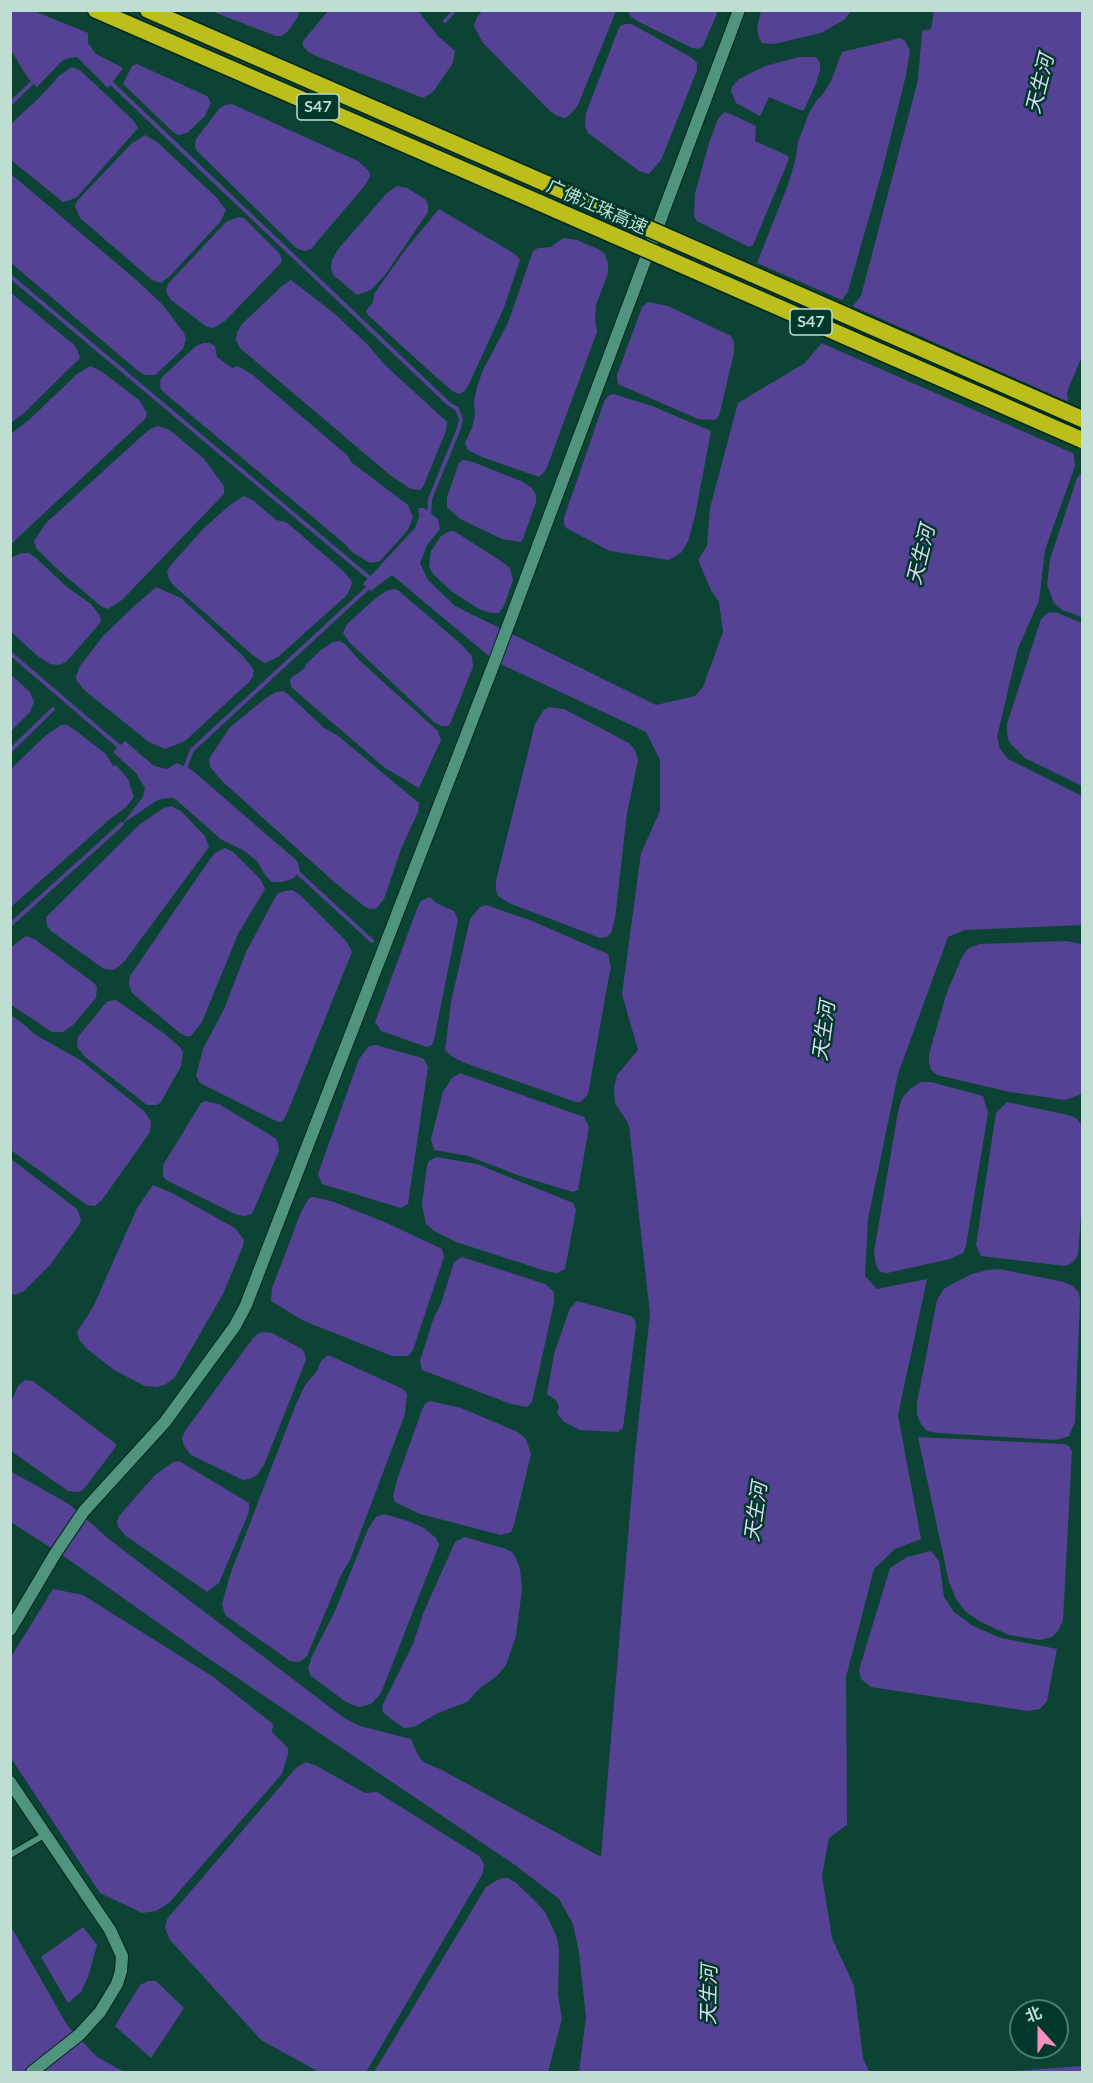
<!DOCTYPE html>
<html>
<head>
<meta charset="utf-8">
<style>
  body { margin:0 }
  #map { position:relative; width:1093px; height:2083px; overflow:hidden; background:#0c4335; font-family:Lato,"Noto Sans SC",sans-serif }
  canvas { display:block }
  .frame { position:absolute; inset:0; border:12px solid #bdded1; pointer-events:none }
  .north { position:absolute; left:1009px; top:1999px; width:60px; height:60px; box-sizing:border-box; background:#00392b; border:2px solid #4c7b6d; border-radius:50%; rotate:339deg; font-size:16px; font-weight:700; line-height:24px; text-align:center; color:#bdded1 }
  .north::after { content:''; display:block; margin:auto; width:21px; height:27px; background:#fc8fc3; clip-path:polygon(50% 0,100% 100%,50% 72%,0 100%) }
</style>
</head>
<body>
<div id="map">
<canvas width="1093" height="2083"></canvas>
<div class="frame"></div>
<div class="north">北</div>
</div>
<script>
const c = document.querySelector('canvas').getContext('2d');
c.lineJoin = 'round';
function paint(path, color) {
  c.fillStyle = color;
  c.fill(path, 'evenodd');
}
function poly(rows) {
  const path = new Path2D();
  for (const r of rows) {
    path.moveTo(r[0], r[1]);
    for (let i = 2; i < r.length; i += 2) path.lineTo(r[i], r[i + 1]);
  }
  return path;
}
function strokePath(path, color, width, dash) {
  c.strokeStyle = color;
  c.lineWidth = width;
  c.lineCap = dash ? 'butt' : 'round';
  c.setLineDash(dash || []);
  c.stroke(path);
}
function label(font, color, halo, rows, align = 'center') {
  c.font = font + ' Lato,"Noto Sans SC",sans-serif';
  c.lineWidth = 5;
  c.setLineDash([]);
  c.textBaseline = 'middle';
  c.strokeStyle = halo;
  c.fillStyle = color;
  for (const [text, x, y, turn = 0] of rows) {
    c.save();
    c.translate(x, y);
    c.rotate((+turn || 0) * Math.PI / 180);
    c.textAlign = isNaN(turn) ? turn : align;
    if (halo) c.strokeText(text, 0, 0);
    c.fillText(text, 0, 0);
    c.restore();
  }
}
const water = poly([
  [299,10,298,17,288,31,282,36,276,36,211,11],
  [10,11,34,11,88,33,88,43,96,54,123,68,108,88,77,57,69,58,62,61,37,87,27,77,11,50],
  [328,11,418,11,438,36,455,51,453,63,433,92,423,98,316,56,307,51,303,46,303,41],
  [482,11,616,11,578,105,571,114,565,118,557,116,550,111,483,43,474,26,476,19],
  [628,11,628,10,718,11,703,46,698,49,692,48,639,22,631,17],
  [761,11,761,10,851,11,844,20,821,33,774,44,762,43,759,38,757,28],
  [934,11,1082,11,1082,356,1067,392,1075,466,1045,550,1039,601,1018,648,997,737,1000,749,1008,759,1082,796,1082,925,965,930,948,937,898,1074,868,1219,865,1276,877,1289,927,1279,898,1415,921,1539,895,1549,874,1569,846,1677,847,1825,829,1838,822,1876,832,1938,854,1986,863,2058,869,2072,579,2072,586,2017,579,1953,573,1924,559,1899,515,1865,205,1656,68,1559,11,1522,10,1471,69,1504,110,1540,344,1718,360,1726,411,1739,419,1757,424,1762,442,1770,601,1857,635,1454,650,1314,629,1125,615,1103,614,1088,617,1075,638,1050,622,994,641,853,660,811,660,760,646,732,496,662,392,575,371,591,363,584,415,528,419,516,418,508,424,508,438,519,440,529,427,545,420,563,428,580,455,606,656,705,695,696,703,687,723,632,719,602,711,590,698,560,707,546,710,508,738,403,805,363,861,296,918,80,922,31,931,29],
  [625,24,632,24,692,58,697,63,697,70,661,160,649,174,639,171,588,133,585,126,586,113,617,33,620,26],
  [900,38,904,40,910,50,906,75,881,175,848,291,842,300,757,263,789,182,796,157,798,142,809,113,816,101,823,94,831,81,842,52],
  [799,57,816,57,820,63,820,71,815,86,804,110,800,110,769,97,760,116,736,103,731,91,732,87,739,79,765,66],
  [137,64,207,96,211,103,205,116,187,133,178,135,173,132,123,84,132,66],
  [72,67,81,71,133,120,138,128,76,198,63,202,11,160,11,124,40,97,59,76],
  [232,104,358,161,369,171,370,176,366,184,311,249,304,251,296,248,196,150,195,145,196,139,219,109,225,105],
  [724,112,731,114,756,126,755,141,788,156,789,159,753,245,749,247,697,221,694,216,695,193,709,143,718,119],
  [145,135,157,142,216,197,226,210,220,222,170,276,161,283,152,280,80,218,75,206,77,201,131,144],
  [11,174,134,278,163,305,184,333,186,339,183,349,155,375,145,375,138,371,11,263],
  [397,186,407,188,425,199,428,205,428,212,385,275,371,290,357,295,333,275,331,268,332,260,339,248,386,194],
  [439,209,515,254,520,260,503,310,469,384,465,391,459,394,454,392,437,378,368,315,366,311,373,302,374,294,406,249],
  [238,217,244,218,280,254,282,262,225,321,213,328,207,327,171,300,167,294,166,289,168,284,226,222],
  [563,238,577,240,600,250,605,254,608,264,608,273,596,305,595,320,597,332,546,470,539,477,482,457,468,450,465,443,472,428,475,415,474,401,477,387,483,370,508,323,533,251,538,248,551,247],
  [291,280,335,314,367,344,385,365,447,422,446,431,423,487,420,490,411,489,390,475,240,348,236,340,237,332,242,324,282,286],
  [11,293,73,344,77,349,80,358,24,413,11,423],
  [648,302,668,306,731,336,734,342,734,353,719,416,715,420,698,419,618,384,617,375,642,307],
  [203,343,209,343,215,346,217,357,232,368,238,366,253,375,348,456,351,462,408,505,413,517,408,530,380,561,370,563,352,552,345,544,161,390,160,384,161,378,196,346],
  [90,366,101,371,139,400,147,413,145,419,11,544,11,434,29,420,77,374],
  [613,394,652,406,711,431,695,516,688,541,682,552,669,560,610,551,566,528,564,524,564,518,604,402,608,396],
  [158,426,170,430,204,459,224,486,224,494,122,600,108,609,102,607,55,567,36,548,34,541,46,523,143,435,150,429],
  [463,460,473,462,523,482,532,488,536,495,536,502,523,539,520,542,502,539,460,519,447,507,447,497,459,463],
  [1082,472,1082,617,1062,610,1054,603,1047,585,1050,559,1077,478],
  [244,496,254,501,276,520,286,522,292,527,343,571,351,580,352,584,347,595,278,657,265,663,255,657,173,585,169,579,167,572,170,566,203,529,231,504],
  [454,531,504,563,510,568,513,580,504,606,499,613,491,613,479,609,451,591,434,575,429,567,431,551,441,536,448,532],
  [21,553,29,553,36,558,67,587,91,604,100,616,101,621,96,628,66,662,59,665,50,664,39,657,11,632,11,558],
  [156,587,181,598,243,656,254,670,253,676,249,682,185,741,165,749,149,742,84,690,77,681,76,677,80,666,103,636,132,608],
  [393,589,398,590,406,597,461,644,472,656,473,667,451,722,448,726,441,726,434,722,350,643,343,633,347,624,375,599,386,591],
  [1049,612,1058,613,1082,623,1082,786,1025,758,1009,742,1007,733,1007,724,1041,619],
  [340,641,345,644,360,661,438,731,441,740,419,788,385,768,291,687,290,682,291,678,305,668,306,664,321,650,333,642],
  [10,674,30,692,34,702,30,712,11,731],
  [283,691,289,695,324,728,337,735,419,803,418,812,401,849,384,899,376,909,370,909,364,906,333,881,222,781,210,767,209,759,230,727,266,698,276,692],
  [549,707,564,709,629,743,635,750,638,760,627,813,615,919,611,933,607,937,600,938,509,903,498,896,496,890,496,881,535,724,543,711],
  [61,725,67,725,75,730,106,754,113,766,116,765,128,779,134,797,125,808,110,819,11,907,11,769,45,736],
  [125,741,154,766,167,769,177,763,192,770,297,861,300,870,294,878,283,882,272,882,265,875,257,861,243,850,222,840,174,798,165,798,156,801,122,824,143,797,145,788,136,773,113,752],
  [171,806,181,811,205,836,209,847,124,962,114,970,104,969,51,931,47,926,46,917,140,824,164,808],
  [225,848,233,852,261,880,265,889,238,934,202,1022,191,1036,186,1036,181,1034,132,993,129,984,130,976,210,859,215,853],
  [293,890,300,895,347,942,352,952,286,1116,283,1121,278,1122,200,1083,196,1076,203,1049,225,1007,246,952,277,894,285,891],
  [430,897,436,903,454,911,458,920,434,1040,432,1045,427,1047,381,1031,375,1022,417,909,421,901],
  [486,905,532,921,608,954,611,967,609,976,588,1094,581,1102,576,1102,465,1063,451,1056,445,1050,451,1002,470,919,480,907],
  [26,936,36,940,94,983,97,987,96,998,74,1024,63,1032,52,1032,11,1005,11,947],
  [1066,941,1082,944,1082,1094,1065,1100,1010,1092,937,1075,931,1070,929,1063,929,1054,947,992,963,955,969,948,980,944],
  [116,1000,162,1032,180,1047,183,1052,181,1066,161,1102,157,1105,147,1105,84,1056,77,1046,78,1037,104,1005,108,1001],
  [11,1015,27,1027,34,1034,82,1061,144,1111,151,1121,150,1132,102,1200,95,1206,87,1205,11,1150],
  [376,1045,419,1057,424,1059,428,1067,408,1204,401,1208,322,1184,318,1174,359,1059,369,1046],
  [460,1073,584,1117,589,1127,578,1190,573,1192,520,1176,468,1156,434,1150,431,1139,443,1092,452,1078],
  [921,1082,931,1082,983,1096,988,1113,966,1246,963,1253,950,1259,887,1273,880,1272,876,1265,874,1252,898,1112,902,1098,911,1088],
  [205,1101,219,1104,275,1138,278,1143,279,1151,252,1214,244,1216,237,1215,166,1180,163,1176,163,1165,201,1103],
  [1007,1102,1068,1115,1076,1118,1082,1125,1082,1202,1078,1254,1075,1260,1070,1264,1065,1266,981,1256,976,1245,996,1113],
  [436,1157,477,1164,573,1203,576,1210,565,1269,557,1273,549,1272,456,1242,434,1231,426,1224,422,1204,427,1165,429,1161],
  [11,1159,77,1209,81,1219,79,1225,50,1265,24,1291,15,1295,10,1293],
  [153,1185,172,1193,235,1228,244,1240,243,1246,223,1294,175,1377,165,1385,156,1387,145,1386,114,1370,87,1349,80,1341,77,1332,93,1307,137,1208],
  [314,1197,334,1202,387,1223,442,1249,444,1257,413,1350,408,1356,392,1356,304,1321,271,1301,272,1288,301,1212,309,1198],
  [462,1257,545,1284,554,1292,554,1303,532,1402,527,1407,511,1404,422,1370,420,1361,434,1317,441,1304,454,1262],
  [999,1269,1064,1282,1073,1286,1079,1293,1080,1301,1075,1422,1069,1436,1063,1438,1056,1440,938,1433,927,1431,921,1424,917,1415,917,1403,937,1300,944,1289,952,1284,972,1274,987,1270],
  [577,1301,631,1316,635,1320,636,1325,623,1428,618,1432,580,1430,564,1422,557,1413,559,1406,556,1400,547,1394,554,1354,570,1308],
  [265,1332,272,1333,302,1349,305,1354,306,1360,264,1465,257,1475,250,1479,243,1480,191,1455,184,1446,182,1438,185,1431,253,1338,259,1333],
  [328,1355,403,1389,407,1394,405,1414,350,1560,341,1575,307,1656,301,1661,296,1662,290,1661,225,1615,222,1604,230,1575,296,1404,305,1385,317,1371,321,1361],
  [25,1380,33,1381,116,1444,115,1448,83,1490,78,1492,68,1491,11,1451,11,1402,18,1386],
  [430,1401,461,1408,518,1432,526,1439,531,1454,514,1525,511,1532,501,1535,420,1514,395,1502,393,1496,397,1480,422,1410,425,1404],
  [918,1437,1064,1444,1069,1446,1072,1451,1063,1620,1058,1631,1052,1637,1040,1640,1009,1635,979,1621,965,1611,956,1599,949,1582],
  [179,1461,249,1503,249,1512,219,1583,207,1592,126,1536,118,1527,117,1522,119,1516,155,1475,173,1462],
  [384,1514,408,1521,424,1528,436,1538,439,1545,381,1693,371,1704,359,1707,346,1702,311,1676,308,1669,312,1656,335,1611,368,1529,376,1517],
  [465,1537,506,1549,512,1552,516,1558,520,1569,522,1589,516,1636,506,1665,497,1676,480,1688,467,1702,438,1713,414,1727,404,1728,391,1719,383,1712,382,1706,413,1644,423,1614,455,1542],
  [931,1551,939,1561,944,1597,954,1612,973,1626,1001,1638,1057,1649,1047,1701,1040,1709,1028,1711,871,1687,861,1679,859,1670,890,1568,907,1557],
  [53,1589,83,1595,212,1676,273,1724,272,1732,288,1748,288,1754,282,1774,169,1903,156,1911,142,1913,100,1893,11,1758,11,1657],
  [306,1762,315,1765,365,1793,377,1792,479,1856,484,1864,483,1873,366,2072,319,2072,261,2040,170,1940,165,1928,167,1919,296,1768],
  [501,1878,508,1878,515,1882,534,1900,545,1912,556,1935,559,1948,558,1995,562,2019,548,2072,374,2072,486,1887],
  [10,1925,67,2025,96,2056,124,2072,11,2072],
  [83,1927,97,1945,88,1977,81,1992,68,2003,41,1957],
  [148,1981,156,1981,184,2008,151,2058,115,2026,140,1985],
  [1082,2066,1082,2072,1002,2072]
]);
const pier = poly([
  [850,305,1071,403,1077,455,819,342]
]);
const stream = poly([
  [445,21,455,10],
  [109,81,448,403,457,409,461,419,459,428,430,499,429,516],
  [10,104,36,79],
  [10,276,372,580],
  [10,653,122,749],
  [10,751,53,709],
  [184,771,192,750,371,585],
  [295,870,372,941],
  [10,925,122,824]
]);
const street = poly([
  [10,1855,46,1834]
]);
const secondary = poly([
  [10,1630,55,1554,84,1511,165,1422,235,1326,246,1305,493,666,739,10],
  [10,1782,110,1930,122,1956,121,1971,117,1984,100,2012,79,2035,32,2072]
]);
const highway = poly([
  [96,10,540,203],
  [148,10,547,184]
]);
const highwayBridge = poly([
  [547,184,1082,419],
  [540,203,1082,440]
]);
const shields = [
  [318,107,42],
  [811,322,42]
];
const shieldNames = [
  ["S47",318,107],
  ["S47",811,322]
];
const streetNames = [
  ["广佛江珠高速",597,207,24]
];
const waterNames = [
  ["天生河",1040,84,-76],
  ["天生河",921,555,-76],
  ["天生河",824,1031,-82],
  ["天生河",756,1512,-82],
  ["天生河",709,1995,-89]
];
paint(water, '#554295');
paint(pier, '#0c4335');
strokePath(stream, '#554295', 4);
strokePath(street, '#02271d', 8);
strokePath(secondary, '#02271d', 14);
strokePath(highway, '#02271d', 19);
strokePath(street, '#51947e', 6);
strokePath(secondary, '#51947e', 12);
strokePath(highway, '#bbbe1b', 16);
strokePath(highwayBridge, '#02271d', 19, []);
strokePath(highwayBridge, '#bbbe1b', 16);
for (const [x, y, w] of shields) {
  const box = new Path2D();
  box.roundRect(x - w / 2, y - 13, w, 26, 4.5);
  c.fillStyle = '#00392b';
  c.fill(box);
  strokePath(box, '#bdded1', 1.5);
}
label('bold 16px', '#bdded1', null, shieldNames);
label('18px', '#bdded1', '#00392b', streetNames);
label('italic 20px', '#dcdaf1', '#00392b', waterNames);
</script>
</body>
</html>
